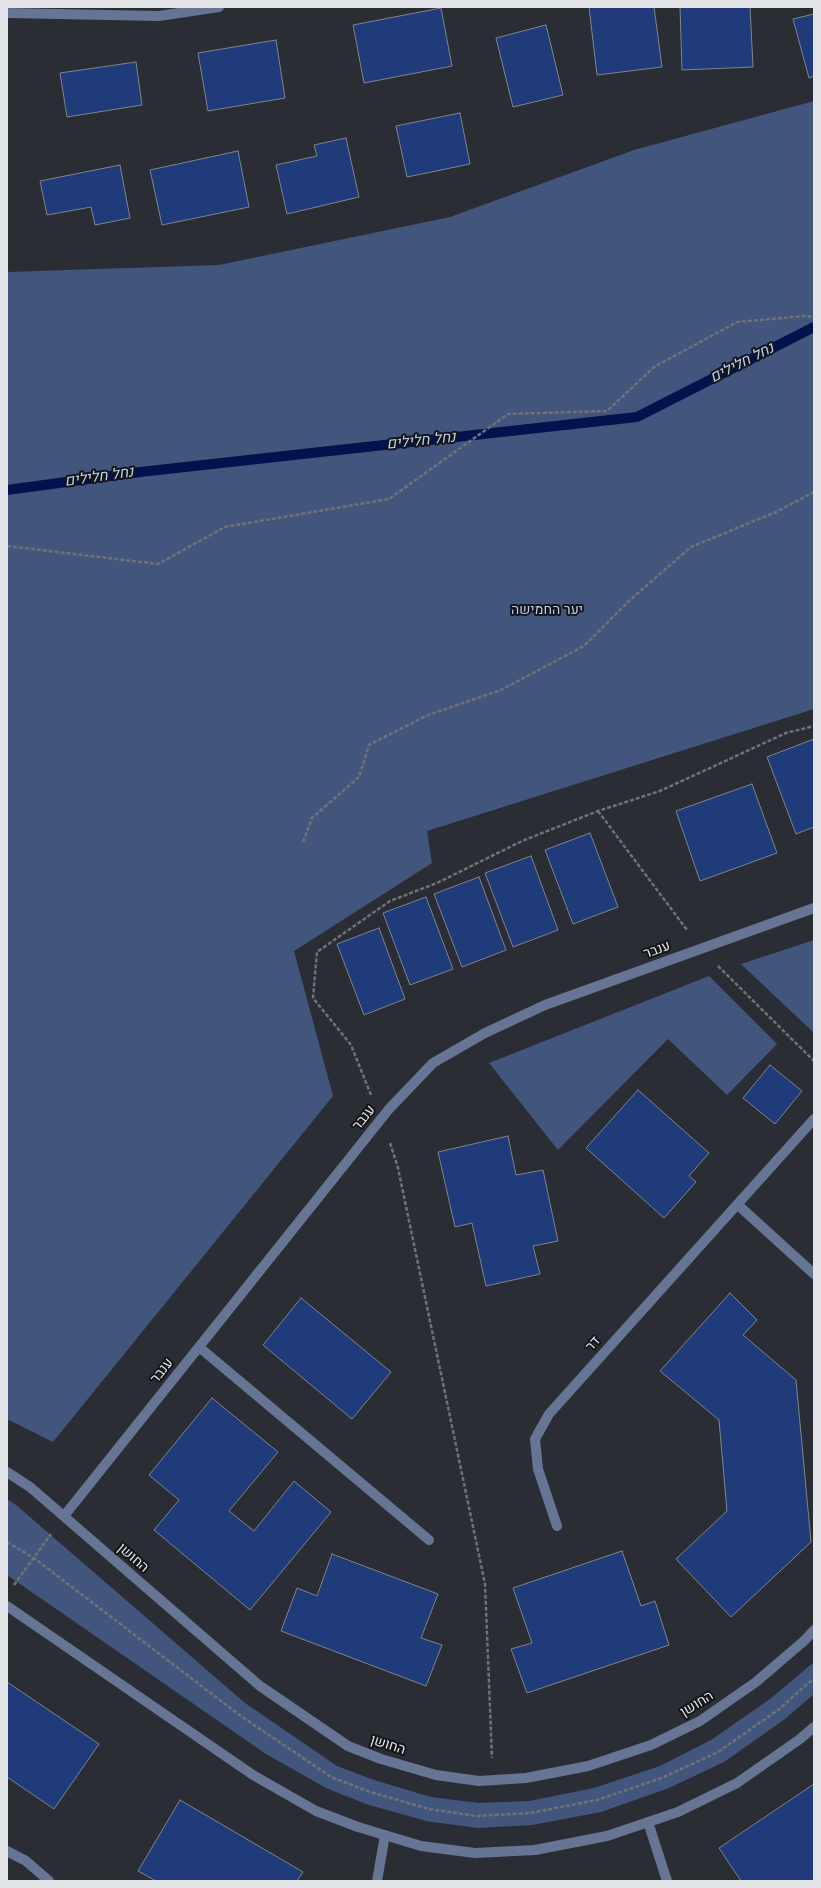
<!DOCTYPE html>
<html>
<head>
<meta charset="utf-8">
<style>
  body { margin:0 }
  #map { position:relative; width:821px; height:1888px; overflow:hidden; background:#2a2d33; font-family:"Fira Sans",sans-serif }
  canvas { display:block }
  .frame { position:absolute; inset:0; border:8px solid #e2e4e8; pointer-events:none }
</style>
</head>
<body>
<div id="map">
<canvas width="821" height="1888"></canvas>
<div class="frame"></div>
</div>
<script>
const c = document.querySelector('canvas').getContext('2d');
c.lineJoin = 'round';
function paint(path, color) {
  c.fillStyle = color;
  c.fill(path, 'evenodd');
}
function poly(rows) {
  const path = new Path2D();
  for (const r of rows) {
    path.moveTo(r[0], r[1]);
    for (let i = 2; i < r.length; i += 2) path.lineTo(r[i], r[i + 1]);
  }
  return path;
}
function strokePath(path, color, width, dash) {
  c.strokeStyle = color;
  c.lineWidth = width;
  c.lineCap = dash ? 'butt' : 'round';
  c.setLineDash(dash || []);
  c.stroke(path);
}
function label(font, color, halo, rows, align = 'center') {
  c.font = font + ' "Fira Sans",Heebo,sans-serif';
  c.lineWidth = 4;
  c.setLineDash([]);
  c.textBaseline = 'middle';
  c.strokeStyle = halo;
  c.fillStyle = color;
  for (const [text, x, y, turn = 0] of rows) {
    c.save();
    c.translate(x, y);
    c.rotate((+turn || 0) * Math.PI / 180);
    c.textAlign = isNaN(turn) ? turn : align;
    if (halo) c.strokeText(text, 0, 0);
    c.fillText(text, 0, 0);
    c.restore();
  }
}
const green = poly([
  [814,101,814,709,427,831,432,863,294,951,333,1096,53,1442,7,1419,7,272,219,265,450,217,634,150],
  [814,940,814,1033,741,964],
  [709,976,777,1044,727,1095,668,1039,558,1150,489,1063],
  [7,1499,16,1505,245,1703,337,1766,374,1780,431,1797,478,1803,529,1801,594,1788,660,1766,711,1740,770,1699,814,1662,814,1694,785,1719,724,1762,669,1788,601,1812,532,1825,477,1828,426,1821,366,1804,326,1788,266,1754,7,1575]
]);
const stream = poly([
  [7,490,140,472,637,417,814,327]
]);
const building = poly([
  [589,7,654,7,662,67,597,75,589,7],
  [680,7,750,7,753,67,682,70,680,7],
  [441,8,452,66,364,83,353,25,441,8],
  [814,14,814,76,809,78,793,19,814,14],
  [546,25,563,95,513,107,496,38,546,25],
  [276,40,285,98,208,111,198,53,276,40],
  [136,62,142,105,67,117,60,73,136,62],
  [460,113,470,164,407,177,396,126,460,113],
  [346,138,359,197,287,214,276,165,317,156,314,145,346,138],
  [238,151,249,207,162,225,150,170,238,151],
  [120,165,130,218,95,225,91,207,47,215,40,181,120,165],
  [814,739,814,827,796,834,767,757,814,739],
  [752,784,777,853,700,881,676,811,752,784],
  [590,833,618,907,573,924,545,850,590,833],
  [531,856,558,930,513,947,485,873,531,856],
  [479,877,506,950,462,967,434,894,479,877],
  [426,897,453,969,410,985,383,913,426,897],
  [379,928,405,999,364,1015,337,944,379,928],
  [770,1065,802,1091,775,1124,743,1098,770,1065],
  [638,1090,709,1153,689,1176,696,1182,664,1218,586,1148,638,1090],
  [508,1136,516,1175,543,1170,558,1241,533,1246,540,1274,486,1286,472,1223,455,1227,438,1152,508,1136],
  [730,1293,757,1320,743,1335,796,1380,811,1542,731,1617,676,1559,727,1511,719,1420,660,1371,730,1293],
  [301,1298,391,1372,352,1419,263,1345,301,1298],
  [212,1398,278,1452,229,1511,254,1531,294,1481,331,1512,250,1610,154,1530,179,1500,149,1475,212,1398],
  [622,1551,641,1606,655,1601,669,1645,527,1693,511,1649,532,1643,513,1588,622,1551],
  [332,1554,438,1594,421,1638,442,1645,426,1686,281,1631,297,1588,317,1596,332,1554],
  [7,1682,99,1744,54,1809,7,1777,7,1682],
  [814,1784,814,1881,741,1881,719,1848,814,1784],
  [180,1800,303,1872,297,1881,156,1881,138,1871,180,1800]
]);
const path = poly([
  [7,546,158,564,225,527,389,499,508,414,607,411,654,367,737,322,805,316,814,317],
  [598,811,687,930],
  [303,842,312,818,359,777,369,745,428,715,501,690,584,646,631,599,691,547,776,512,814,492],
  [718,966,814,1061],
  [371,1095,351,1045,313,998,317,952,390,901,437,883,522,841,598,811,660,791,786,733,814,726],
  [390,1143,398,1168,485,1584,492,1758],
  [7,1542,34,1558,238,1714,331,1777,370,1792,429,1809,477,1816,530,1813,597,1800,664,1777,718,1752,778,1710,814,1678],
  [14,1585,51,1534]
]);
const minor = poly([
  [7,13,159,16,219,7],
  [738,1205,814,1274],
  [199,1347,429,1540],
  [7,1472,30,1487,260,1686,348,1746,381,1759,436,1775,479,1781,526,1778,588,1766,651,1745,700,1721,756,1682,805,1640,814,1630],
  [64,1516,389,1109,433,1063,485,1033,545,1005,814,908],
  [557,1526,538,1469,535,1439,549,1414,814,1119],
  [7,1606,253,1775,316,1811,358,1827,421,1846,475,1853,535,1850,607,1836,678,1812,737,1783,800,1739,814,1727],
  [648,1822,667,1881],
  [7,1851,26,1861,49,1881],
  [377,1881,385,1835]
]);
const parkNames = [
  ["יער החמישה",547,610]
];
const streetNames = [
  ["ענבר",657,950,-20],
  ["ענבר",364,1118,-51],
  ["דר",593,1344,-48],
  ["ענבר",162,1371,-51],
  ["החושן",133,1558,41],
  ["החושן",697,1704,-32],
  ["החושן",388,1745,18]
];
const waterNames = [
  ["נחל חלילים",742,363,-27],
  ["נחל חלילים",421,441,-6],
  ["נחל חלילים",99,477,-8]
];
paint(green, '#42567d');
strokePath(stream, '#01124d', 10);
paint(building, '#1f3b79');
strokePath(building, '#80848b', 1);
strokePath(path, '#6f7277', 2.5, [4, 2]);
strokePath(minor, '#667593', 10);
label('14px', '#b7caef', '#141518', parkNames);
label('14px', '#e2e4e8', '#141518', streetNames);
label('italic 15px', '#bbcef3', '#141518', waterNames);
</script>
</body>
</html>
